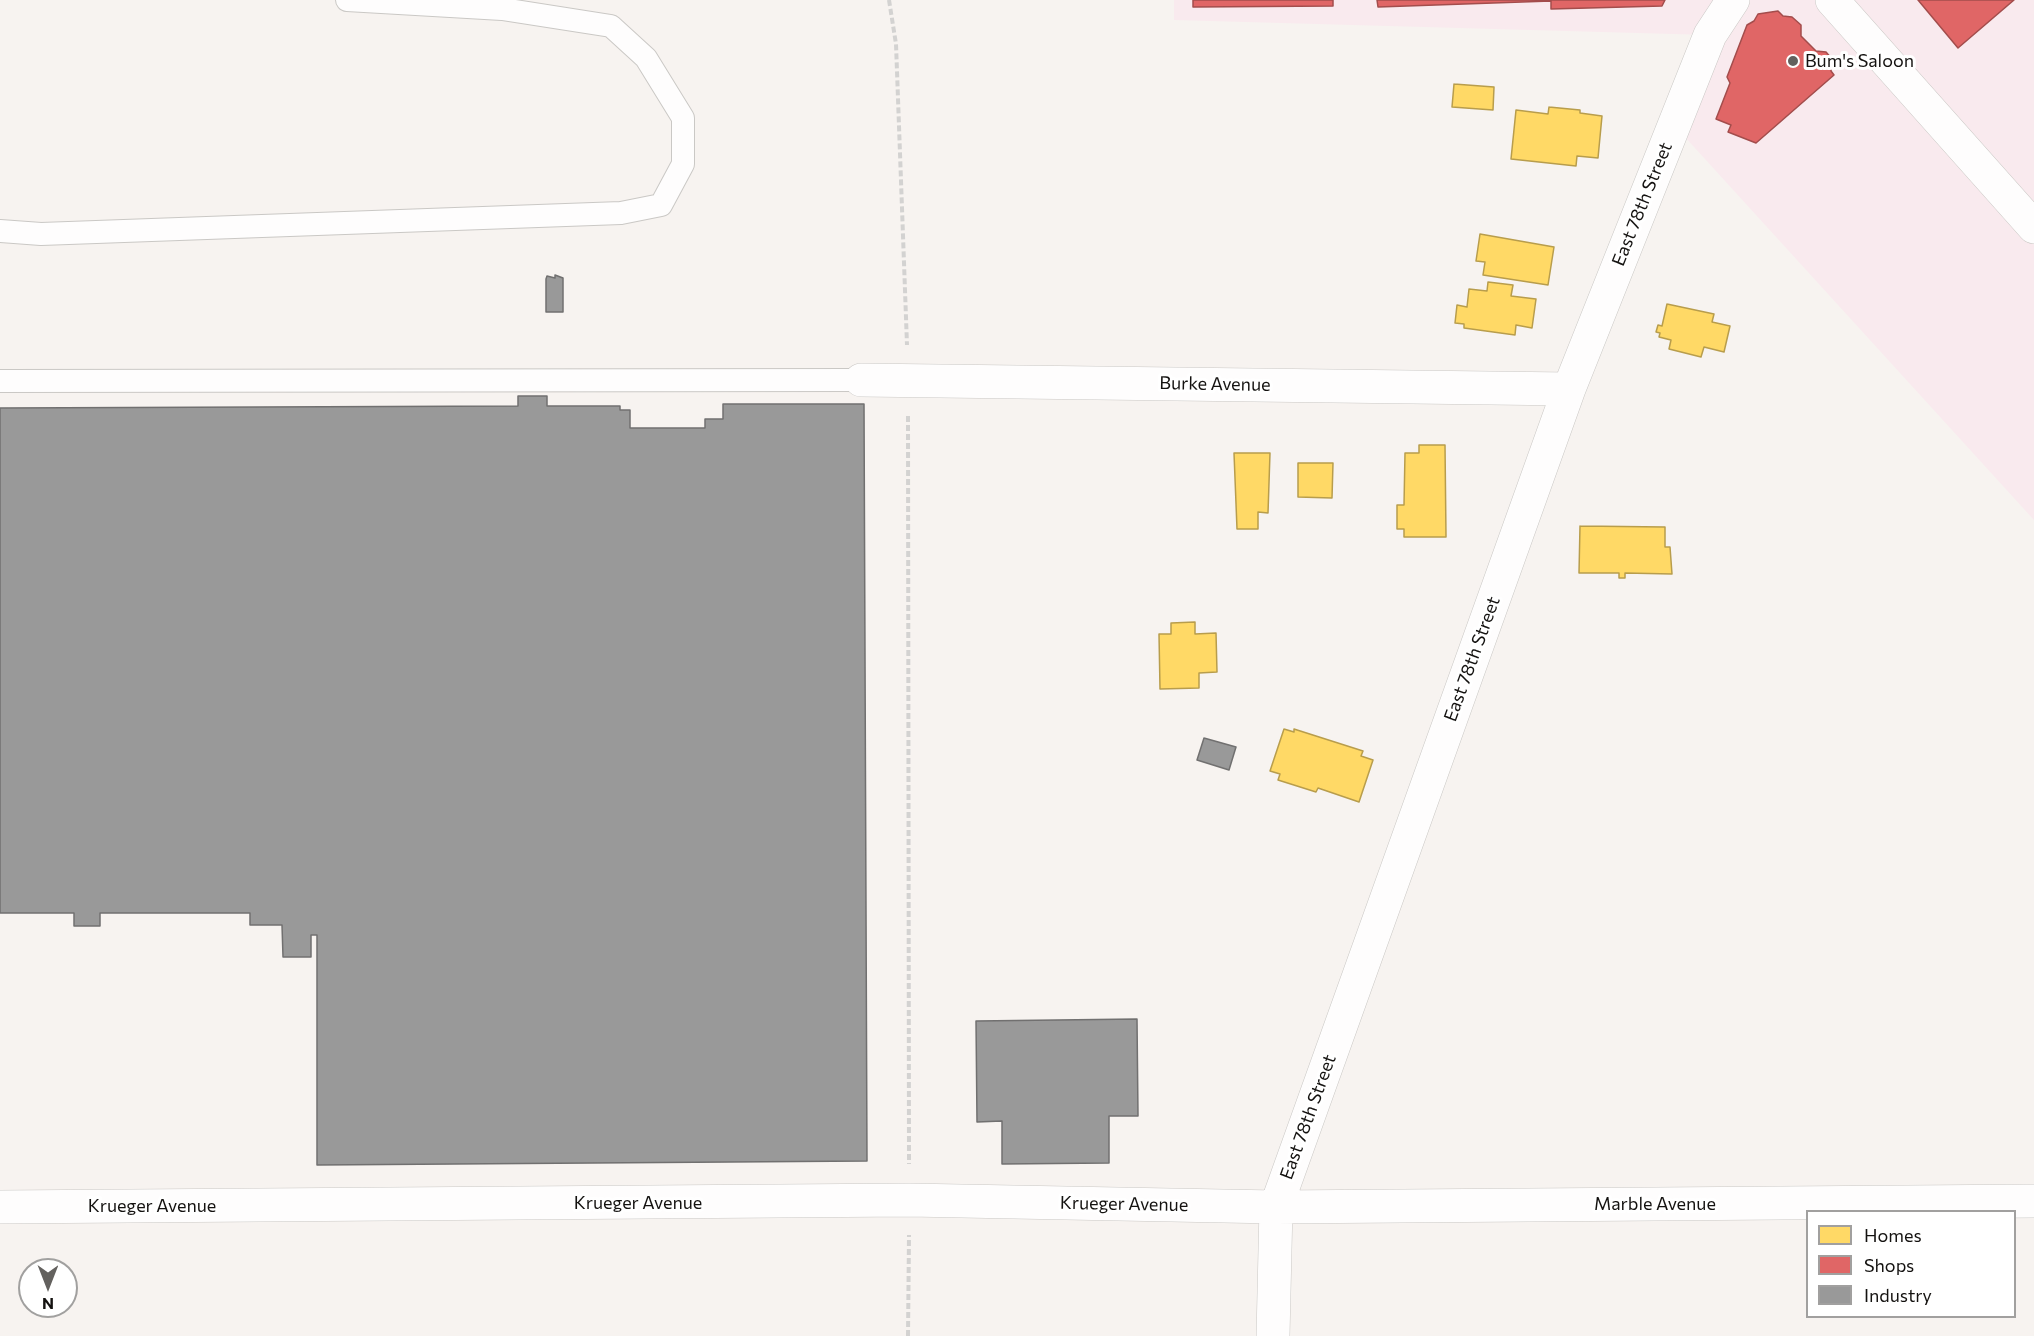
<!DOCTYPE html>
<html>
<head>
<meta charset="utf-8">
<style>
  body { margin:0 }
  #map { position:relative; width:2034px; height:1336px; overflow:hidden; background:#f7f3f0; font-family:Commissioner,sans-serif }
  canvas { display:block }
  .legend { position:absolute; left:1806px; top:1210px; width:210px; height:108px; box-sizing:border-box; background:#fff; border:2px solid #a1a09f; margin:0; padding:8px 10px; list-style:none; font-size:18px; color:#141210 }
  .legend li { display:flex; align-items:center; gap:12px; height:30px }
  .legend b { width:30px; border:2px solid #a1a09f }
  .north { position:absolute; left:18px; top:1258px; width:60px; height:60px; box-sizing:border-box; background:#fff; border:2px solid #a1a09f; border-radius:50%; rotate:180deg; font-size:16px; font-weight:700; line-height:24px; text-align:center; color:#141210 }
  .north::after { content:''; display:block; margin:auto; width:21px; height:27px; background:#63615e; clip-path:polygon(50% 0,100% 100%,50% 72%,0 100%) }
</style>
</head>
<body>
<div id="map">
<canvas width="2034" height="1336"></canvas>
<ul class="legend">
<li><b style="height:16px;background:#ffd966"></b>Homes</li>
<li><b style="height:16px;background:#e06666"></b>Shops</li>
<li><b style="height:16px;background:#999"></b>Industry</li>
</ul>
<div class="north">N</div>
</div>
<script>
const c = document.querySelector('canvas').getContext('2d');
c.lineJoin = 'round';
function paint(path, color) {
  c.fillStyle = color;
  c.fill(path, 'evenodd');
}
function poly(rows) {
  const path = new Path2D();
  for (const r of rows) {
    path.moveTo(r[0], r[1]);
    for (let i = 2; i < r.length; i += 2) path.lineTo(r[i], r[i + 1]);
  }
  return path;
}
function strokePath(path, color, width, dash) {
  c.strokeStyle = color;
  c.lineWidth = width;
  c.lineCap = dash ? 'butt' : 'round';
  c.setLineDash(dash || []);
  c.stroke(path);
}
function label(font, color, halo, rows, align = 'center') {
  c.font = font + ' Commissioner,sans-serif';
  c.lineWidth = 6;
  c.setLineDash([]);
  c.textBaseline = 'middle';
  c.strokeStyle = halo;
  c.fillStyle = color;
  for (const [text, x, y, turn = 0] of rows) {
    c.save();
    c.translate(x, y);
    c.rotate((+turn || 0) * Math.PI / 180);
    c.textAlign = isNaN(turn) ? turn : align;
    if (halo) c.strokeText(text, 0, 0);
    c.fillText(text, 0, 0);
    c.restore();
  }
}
const commercial = poly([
  [1174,0,2034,0,2034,520,1674,125,1709,35,1174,20]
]);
const homes = poly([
  [1454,84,1494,87,1493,110,1452,107,1454,84],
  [1549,107,1580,110,1580,113,1602,116,1598,158,1577,156,1576,166,1511,159,1516,110,1548,114,1549,107],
  [1480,234,1554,247,1548,285,1483,275,1485,262,1476,261,1480,234],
  [1488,282,1513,285,1511,296,1536,299,1532,328,1516,325,1515,335,1464,328,1464,324,1455,323,1457,305,1467,307,1469,289,1487,291,1488,282],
  [1667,304,1714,314,1712,322,1730,326,1724,352,1704,347,1701,357,1669,349,1671,340,1659,337,1660,333,1656,332,1658,325,1662,326,1667,304],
  [1419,445,1445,445,1446,537,1404,537,1404,529,1397,529,1397,505,1404,505,1405,453,1419,453,1419,445],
  [1234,453,1270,453,1268,513,1258,512,1258,529,1237,529,1234,453],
  [1298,463,1333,463,1332,498,1298,497,1298,463],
  [1580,526,1665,527,1665,547,1670,547,1672,574,1625,573,1625,578,1619,578,1619,573,1579,573,1580,526],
  [1195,622,1195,634,1216,633,1217,672,1199,673,1199,688,1160,689,1159,634,1171,634,1171,623,1195,622],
  [1284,729,1294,732,1294,729,1363,751,1361,756,1373,760,1359,802,1318,788,1316,792,1278,780,1280,774,1270,771,1284,729]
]);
const shops = poly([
  [1193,0,1333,0,1333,6,1193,7,1193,0],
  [1377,0,1665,0,1662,6,1551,9,1551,1,1378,7,1377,0],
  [1918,0,2014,0,1958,48,1918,0],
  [1778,11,1783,16,1792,17,1801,25,1801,36,1816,51,1826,52,1832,59,1831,71,1834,75,1756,143,1728,132,1731,125,1716,119,1730,83,1727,77,1747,25,1754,21,1758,14,1778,11]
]);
const industry = poly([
  [555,275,563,278,563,312,546,312,546,279,547,276,555,278,555,275],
  [518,396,547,396,547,406,620,406,620,410,630,410,630,428,705,428,705,419,723,419,723,404,864,404,867,1161,317,1165,317,935,311,935,311,957,283,957,282,925,250,925,250,913,100,913,100,926,74,926,74,913,0,913,0,408,518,406,518,396],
  [1204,738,1236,747,1229,770,1197,760,1204,738],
  [1137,1019,1138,1116,1109,1116,1109,1163,1002,1164,1002,1121,977,1122,976,1021,1137,1019]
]);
const path = poly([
  [889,0,896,44,907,345],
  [908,416,909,1164],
  [908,1336,909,1235]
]);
const lane = poly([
  [0,231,41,234,621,213,661,205,683,164,683,118,646,58,611,26,502,9,347,0],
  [0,381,861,380]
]);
const street = poly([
  [861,380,1569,389],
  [0,1207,909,1200,1276,1207,2034,1201],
  [1273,1336,1276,1207,1569,389,1710,35,1733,0]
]);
const primary = poly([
  [1832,0,2034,227]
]);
const markers = [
  [1793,61,6,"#63615e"]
];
const poiNames = [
  ["Bum's Saloon",1805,61]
];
const streetNames = [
  ["East 78th Street",1642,204,-68],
  ["Burke Avenue",1215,384,1],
  ["East 78th Street",1472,659,-70],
  ["East 78th Street",1308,1117,-70],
  ["Krueger Avenue",638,1203],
  ["Krueger Avenue",1124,1204,1],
  ["Marble Avenue",1655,1204],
  ["Krueger Avenue",152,1206]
];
paint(commercial, '#f9eaee');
paint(homes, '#ffd966');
strokePath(homes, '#b89d4c', 1.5);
paint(shops, '#e06666');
strokePath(shops, '#a34d4c', 1.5);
paint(industry, '#999');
strokePath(industry, '#717070', 1.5);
strokePath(lane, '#cac8c5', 24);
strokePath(street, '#cac8c5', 34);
strokePath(primary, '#cac8c5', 34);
strokePath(path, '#d3d2d1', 4, [6, 3]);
strokePath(lane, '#fefdfd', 22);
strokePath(street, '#fefdfd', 33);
strokePath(primary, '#fefdfd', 33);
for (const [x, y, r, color] of markers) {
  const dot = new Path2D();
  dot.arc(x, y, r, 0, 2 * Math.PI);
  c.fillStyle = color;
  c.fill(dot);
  strokePath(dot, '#fff', 2);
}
label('18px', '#141210', '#fff', poiNames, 'left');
label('18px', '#141210', '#fff', streetNames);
</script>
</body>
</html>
